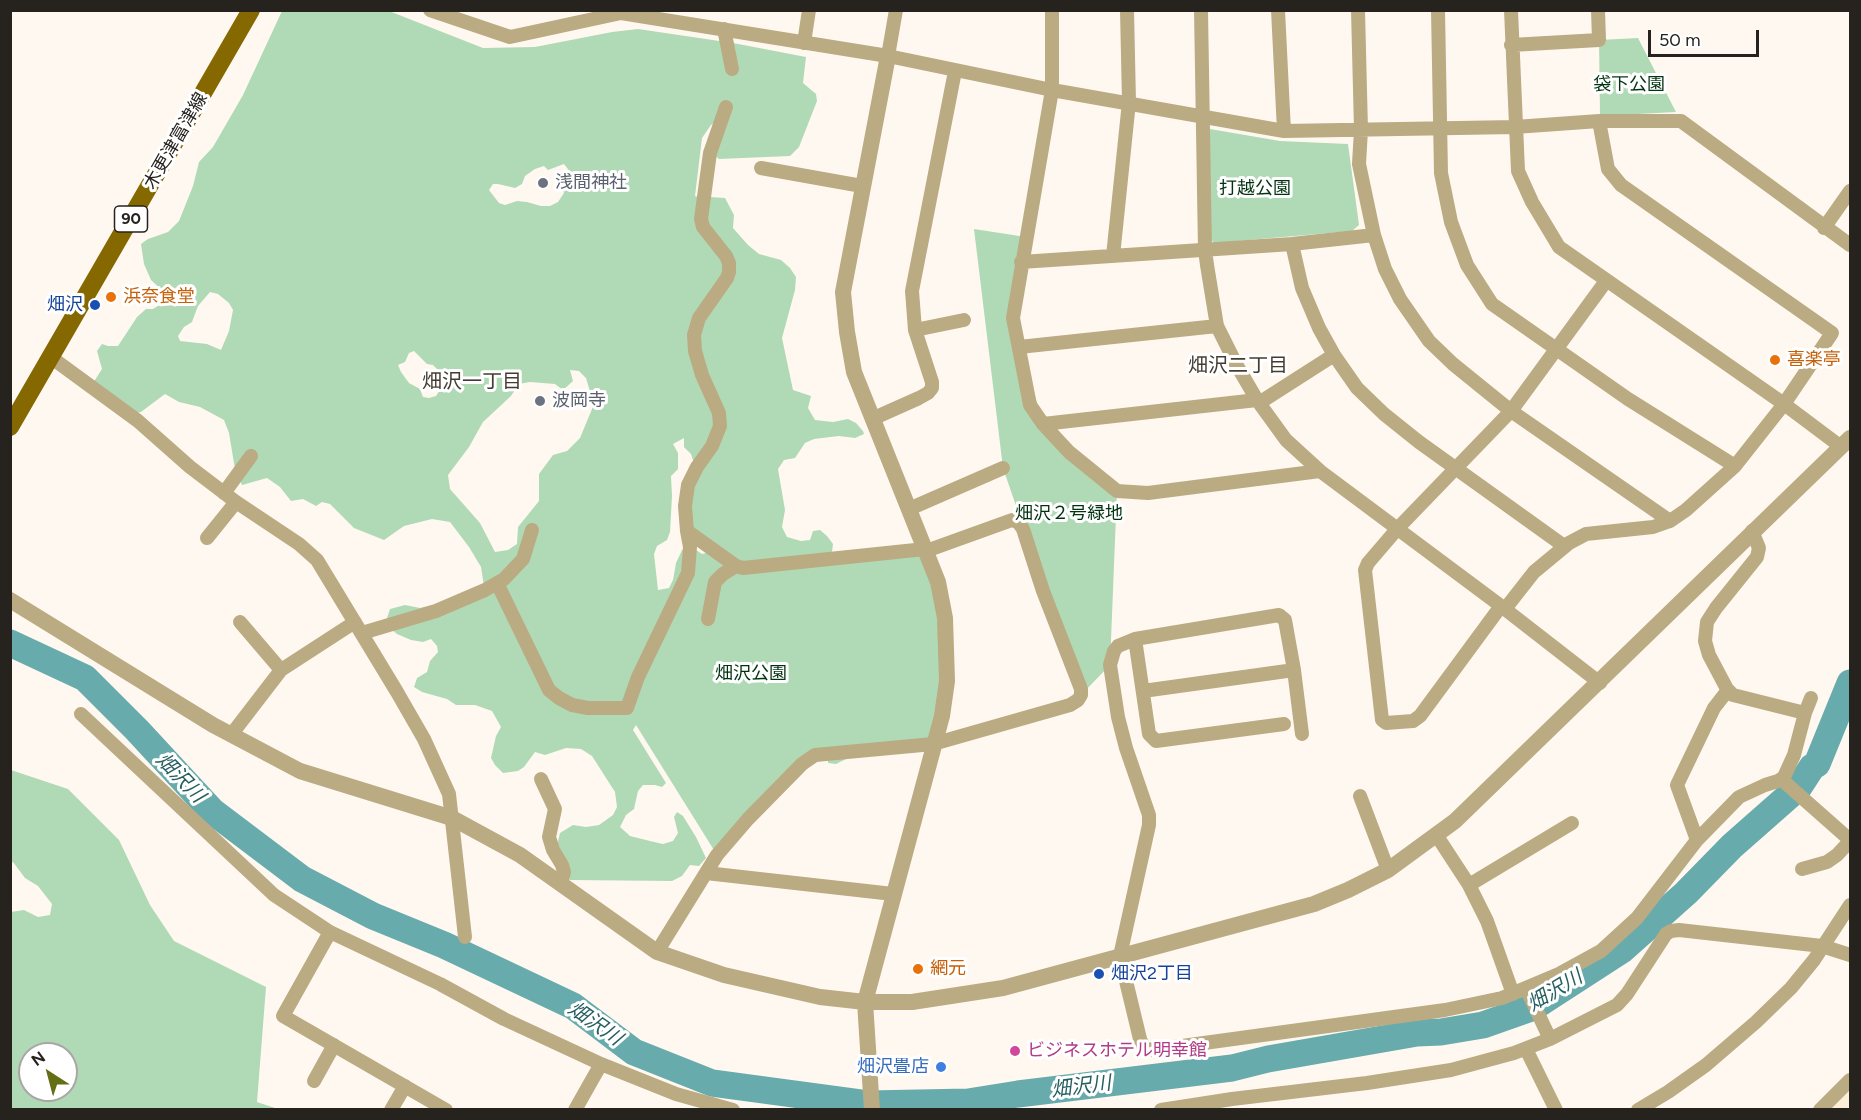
<!DOCTYPE html>
<html>
<head>
<meta charset="utf-8">
<style>
  body { margin:0 }
  #map { position:relative; width:1861px; height:1120px; overflow:hidden; background:#fff8f0; font-family:Figtree,sans-serif }
  canvas { display:block }
  .frame { position:absolute; inset:0; border:12px solid #26221d; pointer-events:none }
  .north { position:absolute; left:18px; top:1042px; width:60px; height:60px; box-sizing:border-box; background:#fff; border:2px solid #a8a7a5; border-radius:50%; rotate:324deg; font-size:16px; font-weight:700; line-height:24px; text-align:center; color:#26221d }
  .north::after { content:''; display:block; margin:auto; width:21px; height:27px; background:#646e15; clip-path:polygon(50% 0,100% 100%,50% 72%,0 100%) }
  .scale { position:absolute; left:1648px; top:30px; width:111px; height:27px; box-sizing:border-box; border:3px solid #26221d; border-top:0; padding-left:8px; font-size:18px; line-height:21px; white-space:nowrap; color:#26221d; -webkit-text-stroke:4px #fff; paint-order:stroke }
</style>
</head>
<body>
<div id="map">
<canvas width="1861" height="1120"></canvas>
<div class="frame"></div>
<div class="north">N</div>
<div class="scale">50 m</div>
</div>
<script>
const c = document.querySelector('canvas').getContext('2d');
c.lineJoin = 'round';
function paint(path, color) {
  c.fillStyle = color;
  c.fill(path, 'evenodd');
}
function poly(rows) {
  const path = new Path2D();
  for (const r of rows) {
    path.moveTo(r[0], r[1]);
    for (let i = 2; i < r.length; i += 2) path.lineTo(r[i], r[i + 1]);
  }
  return path;
}
function strokePath(path, color, width, dash) {
  c.strokeStyle = color;
  c.lineWidth = width;
  c.lineCap = dash ? 'butt' : 'round';
  c.setLineDash(dash || []);
  c.stroke(path);
}
function label(font, color, halo, rows, align = 'center') {
  c.font = font + ' Figtree,"Noto Sans JP",sans-serif';
  c.lineWidth = 6;
  c.setLineDash([]);
  c.textBaseline = 'middle';
  c.strokeStyle = halo;
  c.fillStyle = color;
  for (const [text, x, y, turn = 0] of rows) {
    c.save();
    c.translate(x, y);
    c.rotate((+turn || 0) * Math.PI / 180);
    c.textAlign = isNaN(turn) ? turn : align;
    if (halo) c.strokeText(text, 0, 0);
    c.fillText(text, 0, 0);
    c.restore();
  }
}
const built = poly([
  [1850,1086,1850,1109,1826,1109]
]);
const green = poly([
  [282,11,389,11,483,48,535,47,612,32,638,29,733,43,806,57,803,83,816,94,817,101,799,147,790,156,719,159,712,153,715,122,711,125,702,138,695,196,701,198,710,197,725,198,734,215,733,228,748,245,759,254,781,260,790,268,796,277,795,290,782,338,793,390,811,396,808,408,815,420,833,422,848,419,856,423,863,431,864,434,855,438,839,436,814,439,805,443,795,458,784,460,778,469,785,510,782,527,787,537,801,541,810,540,813,531,820,530,827,536,833,544,832,552,809,557,925,549,947,660,933,744,848,758,836,764,828,763,828,760,802,764,717,855,636,725,633,730,666,783,662,787,655,785,643,785,638,791,634,809,626,815,620,827,630,836,650,841,663,844,673,841,678,833,674,817,677,812,683,816,696,837,706,858,699,866,690,865,682,876,672,881,570,880,557,845,560,833,573,825,586,827,599,825,613,815,617,807,615,792,592,756,581,749,566,748,545,755,535,752,524,767,518,771,503,773,495,765,491,758,496,736,501,727,492,711,475,705,456,705,447,699,422,692,414,687,417,678,427,672,430,661,438,652,437,646,431,639,423,642,411,640,397,634,391,629,387,618,390,609,405,605,420,608,441,603,484,586,481,567,469,547,450,522,432,519,404,526,384,540,354,528,330,504,322,502,316,506,303,499,291,501,280,487,267,478,242,485,235,469,229,433,224,420,200,407,179,402,165,394,141,412,131,414,93,383,102,369,97,351,102,344,108,346,118,346,137,317,146,309,153,309,166,301,165,293,151,280,144,264,141,244,148,239,168,232,179,221,193,186,199,162,213,147,243,95],
  [564,164,574,177,573,181,562,188,564,193,558,202,550,206,541,206,527,202,517,201,505,205,499,203,489,190,493,184,498,184,515,188,522,184,525,176,535,169,544,166,548,170],
  [210,292,218,294,229,303,233,310,229,331,221,350,207,344,180,341,178,336,184,327,192,322,198,306],
  [414,351,427,364,433,365,444,376,448,386,440,390,436,396,429,398,423,397,420,389,409,383,401,372,398,365,405,362,409,353],
  [570,370,579,371,586,378,592,398,592,409,580,438,567,451,553,455,539,474,539,501,518,527,517,544,508,550,495,552,480,523,450,489,448,475,469,447,483,422,511,396,519,384,530,382,555,384,563,390,573,381],
  [684,438,684,447,691,454,694,463,684,526,710,552,702,554,690,546,682,550,676,563,673,580,669,588,658,590,654,554,657,546,667,540,670,532,672,496,671,476,678,469,678,453,673,444],
  [1638,38,1676,112,1600,116,1599,40],
  [1204,128,1280,141,1348,144,1359,225,1352,231,1214,243,1205,233],
  [974,229,1026,237,1013,318,1043,424,1117,491,1110,665,1081,695,1003,468],
  [11,770,68,789,119,840,150,905,174,941,266,987,257,1102,278,1109,11,1109,11,912,24,910,38,917,50,915,52,904,38,886,25,878,13,862,11,863],
  [30,1054,66,1054,66,1090,30,1090]
]);
const river = poly([
  [10,643,85,678,137,730,212,811,302,879,373,916,444,945,573,1006,634,1052,712,1083,868,1104,968,1102,1018,1094,1232,1068,1268,1059,1417,1033,1441,1032,1483,1025,1534,1007,1622,950,1686,893,1732,846,1799,787,1812,767,1817,764,1850,683]
]);
const minor = poly([
  [430,10,510,37,621,13,888,56,1052,90,1284,131,1515,127,1599,121,1681,121,1850,245],
  [1052,10,1052,90,1013,318,1030,405,1043,424,1069,452,1117,491,1148,493,1320,471],
  [1201,10,1205,250,1207,265,1217,326,1236,364,1257,400,1286,440,1320,471,1501,606,1600,683],
  [1278,10,1284,131],
  [1358,10,1361,130,1359,164,1374,235,1385,269,1400,299,1429,341,1453,364,1511,411,1670,521],
  [1438,10,1441,173,1451,222,1467,265,1492,304,1628,399,1735,466],
  [724,29,732,69],
  [804,43,809,10],
  [1511,45,1599,40,1598,10],
  [888,56,896,10],
  [1599,121,1608,169,1621,185,1832,333,1784,404,1840,446],
  [761,168,862,186],
  [1824,228,1850,191],
  [1292,244,1302,288,1319,328,1334,355,1357,388,1384,414,1419,442,1564,546],
  [1113,256,1129,102,1127,10],
  [1021,262,1292,244,1374,235],
  [915,330,964,320],
  [1019,347,1217,326],
  [52,358,138,421,190,467,236,502,299,544,317,560,397,692,424,739,449,794,465,937],
  [1259,403,1334,355],
  [872,419,919,398,928,393,932,388,932,382,915,330,912,291,955,71],
  [1043,424,1257,400],
  [224,493,251,456],
  [909,509,1003,468],
  [687,531,736,566,743,568,925,549],
  [1752,531,1759,548,1757,557,1716,608,1707,622,1705,641,1709,655,1727,689,1733,695,1805,713],
  [207,538,236,502],
  [497,583,549,690,559,698,572,705,588,708,627,708,638,677,688,573,690,547,687,531,685,506,688,485,697,467,712,446,720,426,719,413,702,375,695,351,694,335,699,318,727,278,729,272,729,263,726,256,703,227,701,219,710,153,726,107],
  [1501,606,1420,716,1413,721,1386,723,1382,720,1365,570,1368,563,1398,528,1511,411,1606,281],
  [1505,609,1534,572,1569,543,1586,534,1653,527,1670,521,1686,510,1735,466,1784,404,1559,247,1532,202,1518,171,1511,10],
  [708,619,715,582,723,574,736,566],
  [240,622,281,670],
  [362,633,436,611,485,590,504,579,523,559,532,530],
  [1135,639,1149,734,1156,741,1284,724],
  [1143,691,1294,670],
  [81,714,274,895,330,932,440,984,504,1019,601,1064,676,1094,733,1110],
  [1302,734,1294,670,1285,620,1279,615,1135,639,1118,646,1114,651,1110,665,1118,717,1126,748,1149,815,1149,825,1120,956,1140,1039,1144,1048,1153,1050,1445,1010,1502,998,1559,974,1601,951,1637,918,1697,840,1739,797,1765,785,1778,781,1784,777,1794,755,1805,713,1811,698],
  [231,735,281,670,355,622],
  [541,779,555,809,549,837,553,850,562,865,564,872,561,884],
  [1781,779,1850,840],
  [1360,796,1388,870],
  [1437,836,1469,885,1487,921,1513,994],
  [1697,840,1677,785,1714,708,1728,690],
  [1802,869,1827,862,1837,855,1850,841],
  [706,873,893,894],
  [1469,885,1572,823],
  [330,932,283,1016,446,1110],
  [657,952,717,855,748,819,802,764,815,755,933,744,1070,705,1078,700,1081,695,1081,689,1043,591,1023,529,1018,522,1012,520,926,551],
  [1526,988,1550,1039],
  [1526,1049,1556,1110],
  [314,1081,334,1045],
  [391,1110,405,1086],
  [575,1110,601,1064],
  [1161,1110,1232,1099,1367,1083,1451,1070,1514,1053,1550,1039,1617,1005,1627,994,1666,934,1671,931,1679,930,1822,946,1850,955],
  [1638,1110,1668,1092,1706,1065,1756,1022,1791,988,1814,960,1850,905],
  [1820,1110,1850,1080]
]);
const tertiary = poly([
  [10,600,213,725,300,771,452,818,520,855,657,952,724,975,820,997,865,1002,912,1002,1003,988,1314,904,1348,890,1388,870,1455,821,1850,438],
  [872,1110,865,1002,942,716,947,681,945,618,938,582,854,372,847,332,843,292,888,56]
]);
const primary = poly([
  [10,427,251,10]
]);
const markers = [
  [543,183,6,"#6b7280"],
  [111,297,6,"#e8710a"],
  [95,305,6,"#1a4fb4"],
  [1775,360,6,"#e8710a"],
  [540,401,6,"#6b7280"],
  [918,969,6,"#e8710a"],
  [1099,974,6,"#1a4fb4"],
  [1015,1051,6,"#d1479c"],
  [941,1067,6,"#3f7fe0"]
];
const shields = [
  [131,219,33]
];
const shieldNames = [
  ["90",131,219]
];
const parkNames = [
  ["袋下公園",1629,85],
  ["打越公園",1255,189],
  ["畑沢２号緑地",1069,514],
  ["畑沢公園",751,674]
];
const streetNames = [
  ["木更津富津線",176,141,-60]
];
const worshipNames = [
  ["浅間神社",555,183],
  ["波岡寺",552,401]
];
const foodNames = [
  ["浜奈食堂",123,297],
  ["喜楽亭",1787,360],
  ["網元",930,969]
];
const transitNames = [
  ["畑沢",83,305],
  ["畑沢2丁目",1111,974,"left"]
];
const hotelNames = [
  ["ビジネスホテル明幸館",1027,1051]
];
const shopNames = [
  ["畑沢畳店",929,1067]
];
const neighbourhoodNames = [
  ["畑沢二丁目",1238,366],
  ["畑沢一丁目",472,382]
];
const waterNames = [
  ["畑沢川",180,778,46],
  ["畑沢川",1555,991,-31],
  ["畑沢川",595,1024,35],
  ["畑沢川",1081,1087,-7]
];
paint(built, '#fdeed9');
paint(green, '#b0dab5');
strokePath(river, '#68abac', 27);
strokePath(minor, '#bbab83', 14);
strokePath(tertiary, '#bbab83', 16);
strokePath(primary, '#866800', 18);
for (const [x, y, r, color] of markers) {
  const dot = new Path2D();
  dot.arc(x, y, r, 0, 2 * Math.PI);
  c.fillStyle = color;
  c.fill(dot);
  strokePath(dot, '#fff', 2);
}
for (const [x, y, w] of shields) {
  const box = new Path2D();
  box.roundRect(x - w / 2, y - 13, w, 26, 4.5);
  c.fillStyle = '#fff';
  c.fill(box);
  strokePath(box, '#26221d', 1.5);
}
label('bold 16px', '#26221d', null, shieldNames);
label('18px', '#023310', '#fff', parkNames);
label('18px', '#26221d', '#fff', streetNames);
label('18px', '#5b616d', '#fff', worshipNames, 'left');
label('18px', '#c56008', '#fff', foodNames, 'left');
label('18px', '#164399', '#fff', transitNames, 'right');
label('18px', '#b23c85', '#fff', hotelNames, 'left');
label('18px', '#366cbe', '#fff', shopNames, 'right');
label('20px', '#443c31', '#fff', neighbourhoodNames);
label('italic 20px', '#265f60', '#fff', waterNames);
</script>
</body>
</html>
